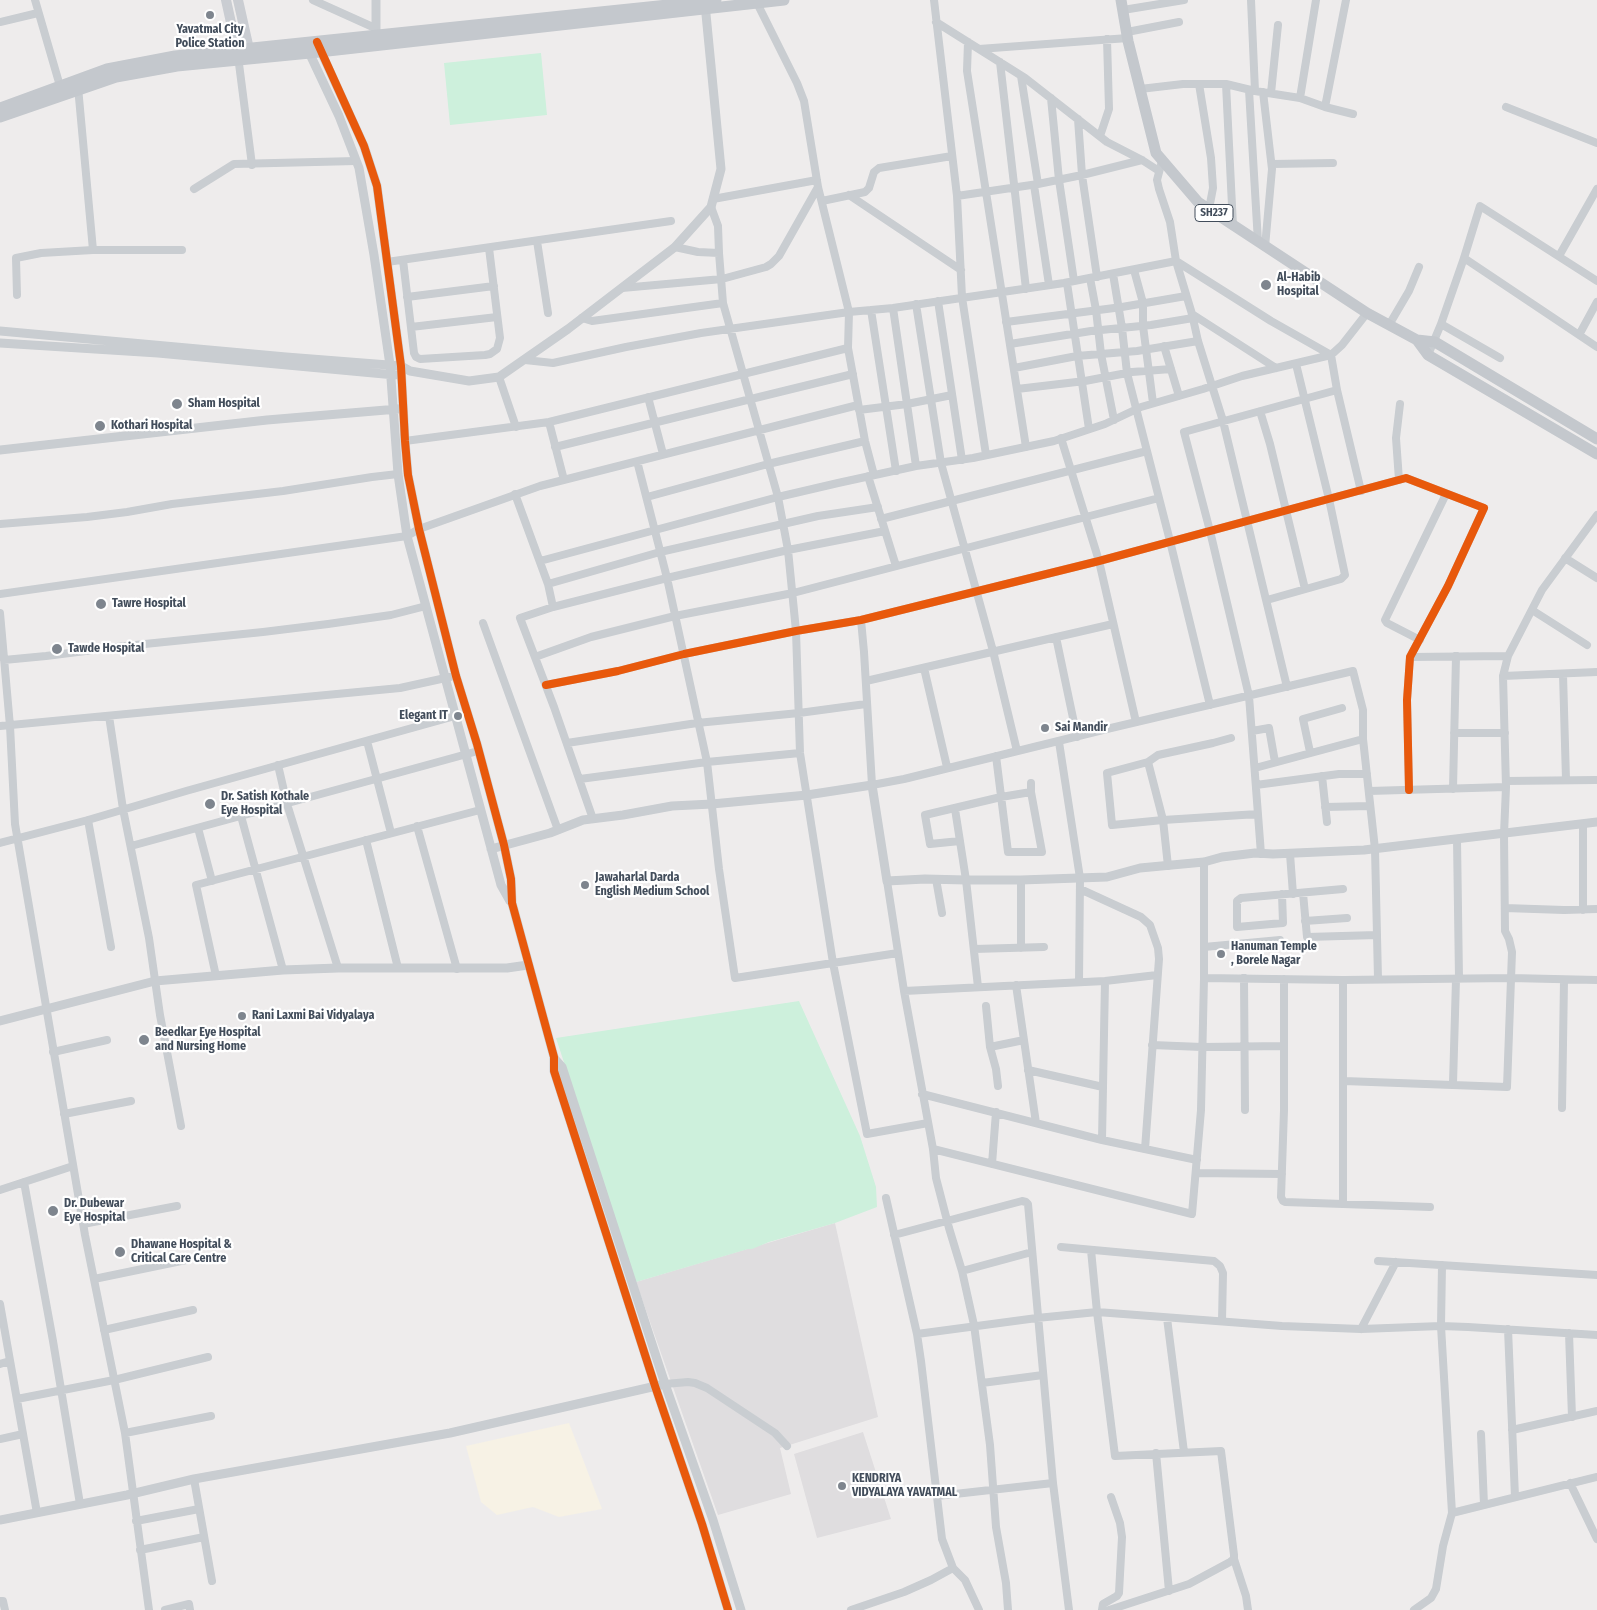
<!DOCTYPE html>
<html>
<head>
<meta charset="utf-8">
<style>
  body { margin:0 }
  canvas { display:block; background:#eeecec }
</style>
</head>
<body>
<canvas width="1597" height="1610"></canvas>
<script>
const c = document.querySelector('canvas').getContext('2d');
c.lineJoin = 'round';
function paint(path, color) {
  c.fillStyle = color;
  c.fill(path, 'evenodd');
}
function poly(rows) {
  const path = new Path2D();
  for (const r of rows) {
    path.moveTo(r[0], r[1]);
    for (let i = 2; i < r.length; i += 2) path.lineTo(r[i], r[i + 1]);
  }
  return path;
}
function strokePath(path, color, width, dash) {
  c.strokeStyle = color;
  c.lineWidth = width;
  c.lineCap = dash ? 'butt' : 'round';
  c.setLineDash(dash || []);
  c.stroke(path);
}
function label(font, color, halo, rows, align = 'center') {
  c.font = font + ' "Fira Sans Condensed",sans-serif';
  c.lineWidth = 4.5;
  c.setLineDash([]);
  c.textBaseline = 'middle';
  c.strokeStyle = halo;
  c.fillStyle = color;
  for (const [text, x, y, turn = 0] of rows) {
    c.save();
    c.translate(x, y);
    c.rotate((+turn || 0) * Math.PI / 180);
    c.textAlign = isNaN(turn) ? turn : align;
    if (halo) c.strokeText(text, 0, 0);
    c.fillText(text, 0, 0);
    c.restore();
  }
}
const commercial = poly([
  [569,1423,602,1509,559,1517,533,1507,497,1515,481,1502,466,1446]
]);
const education = poly([
  [835,1223,878,1417,780,1448,791,1494,718,1515,636,1282],
  [863,1432,891,1519,817,1538,794,1454]
]);
const green = poly([
  [541,53,547,115,450,125,444,63],
  [799,1001,860,1136,876,1187,877,1207,835,1223,769,1242,752,1249,748,1249,636,1282,556,1038]
]);
const minor = poly([
  [35,0,60,86],
  [313,0,375,28],
  [934,0,957,196,962,297,986,455],
  [1251,0,1255,91],
  [756,1,797,83,804,101,818,187,849,312,848,348,865,441,874,475],
  [1123,10,1184,0],
  [0,22,38,13],
  [936,22,1025,78,1107,142,1142,160,1159,171],
  [1127,32,1179,22],
  [968,42,967,71,1026,447],
  [979,49,1128,38],
  [238,56,252,165],
  [1000,62,1026,289],
  [1021,76,1038,184],
  [1199,84,1211,158,1213,188,1209,209],
  [1226,84,1233,226],
  [78,87,93,250],
  [1140,89,1183,84,1226,84,1255,91,1300,98,1325,107,1353,114],
  [1249,90,1258,242],
  [1263,92,1272,169,1265,247],
  [1271,93,1278,25],
  [1051,98,1059,180,1074,281],
  [1300,98,1316,0],
  [1325,107,1346,0],
  [1506,107,1597,143],
  [1078,119,1082,175,1097,277],
  [1100,136,1109,109,1107,39],
  [1162,161,1157,180,1159,189,1170,222,1176,261,1192,314,1198,341,1223,421,1287,687],
  [1272,164,1333,163],
  [1034,185,1049,285],
  [194,189,234,164,356,161],
  [849,195,961,270],
  [957,196,1038,184,1082,175,1142,160],
  [713,199,817,180],
  [822,201,865,192,869,188,874,172,879,168,952,156],
  [711,207,718,226,719,253,723,303,778,497,788,550,796,631,800,753,833,963,867,1134,928,1123],
  [537,241,548,313],
  [675,247,698,252,719,253],
  [1559,256,1597,189],
  [1464,258,1597,347],
  [403,260,414,353,416,357,420,359,485,355,490,354,497,349,500,338,489,248],
  [387,262,671,221],
  [1134,270,1143,303,1143,326,1153,403],
  [1113,274,1122,328,1127,373,1170,541,1210,705],
  [1090,278,1096,310,1101,354,1114,420],
  [1067,283,1089,429],
  [622,288,722,279,766,267,771,264,779,256,818,187],
  [17,295,16,258,41,253,93,250,182,250],
  [407,297,494,286],
  [938,301,962,460],
  [916,304,941,463,993,651,1017,751],
  [893,308,916,466],
  [871,310,896,471],
  [1192,314,1276,368],
  [582,318,592,321,723,303],
  [1006,322,1122,307,1186,296],
  [1441,324,1500,358],
  [1389,325,1409,291,1419,267],
  [411,327,497,317],
  [1579,335,1597,302],
  [1010,344,1091,331,1151,325,1193,318],
  [1164,346,1179,396],
  [1428,355,1441,324,1464,258,1480,206,1597,281],
  [525,360,553,363,626,347,701,333,849,312,893,308,1064,283,1176,261,1271,321,1331,355,1337,390,1361,491],
  [1014,368,1077,356,1137,351,1198,341],
  [499,377,516,427],
  [1017,389,1085,381,1132,372,1171,369],
  [648,397,663,454],
  [859,410,907,404,952,395],
  [1260,411,1270,444,1305,589],
  [549,422,564,480],
  [1061,438,1099,561,1136,722],
  [405,441,549,422,848,348],
  [555,447,853,374],
  [637,461,667,578,707,762,719,869,735,978,898,953],
  [868,476,896,566],
  [1399,480,1396,438,1400,404],
  [515,494,548,584,553,607],
  [647,497,768,464,865,441],
  [881,519,1147,451],
  [0,524,87,517,127,512,172,504,283,491,372,477,398,474],
  [1565,558,1597,578],
  [540,561,778,497,838,483,916,466,973,458,1054,441,1105,424,1141,407,1203,389,1242,376,1331,355,1342,345,1367,313],
  [548,584,660,552,818,516,878,507],
  [0,594,407,536,419,529,540,486,858,405],
  [1267,600,1341,579,1345,575,1329,499,1296,364],
  [1532,610,1587,645],
  [0,613,10,726,15,824,85,1235,125,1433,149,1610],
  [861,620,864,652,872,785,904,779,1111,728,1353,671,1363,710,1363,739,1375,849,1378,979],
  [483,623,558,830],
  [1056,637,1077,737],
  [1420,640,1387,623,1385,620,1446,494],
  [535,657,591,637,675,616,793,593,1159,498],
  [1410,657,1508,656],
  [4,660,46,656,125,646,263,632,328,624,391,615,426,606],
  [924,668,947,767],
  [1563,674,1566,780],
  [1503,676,1597,672],
  [866,681,1113,624],
  [546,685,618,671,684,654,796,631,861,620,1099,561,1406,478,1484,508,1448,586,1410,657,1407,700,1409,790],
  [109,716,123,809,149,938,160,1015,181,1126],
  [0,726,400,688,450,677],
  [1252,731,1269,728,1275,762],
  [1454,733,1505,733],
  [1231,738,1213,743,1158,755,1148,762,1107,773,1112,825,1163,820,1258,814],
  [367,741,391,833],
  [1059,742,1080,878,1079,982],
  [567,743,697,723,799,713,866,704],
  [1310,752,1303,719,1342,708],
  [996,756,1008,852,1042,852,1031,792,1031,783],
  [1148,762,1163,820,1168,866],
  [278,765,287,804,338,968],
  [1255,768,1363,739],
  [1322,776,1327,822],
  [580,779,707,762,800,753],
  [1506,781,1597,780],
  [1256,785,1339,774,1367,774],
  [1453,789,1456,656],
  [1369,791,1506,787],
  [1325,807,1370,806],
  [955,809,966,880,978,987],
  [241,816,283,970],
  [593,819,554,707,520,618,553,607,667,578,788,550,885,531],
  [88,820,111,947],
  [1583,824,1583,910],
  [417,826,457,969],
  [198,828,212,881],
  [1457,839,1459,979],
  [366,840,398,968],
  [960,841,930,844,925,815,1001,797,1031,792],
  [0,843,88,820,186,791,455,716],
  [131,846,478,751],
  [1261,854,1249,696,1210,531,1184,432,1337,390],
  [1290,854,1293,894],
  [936,879,942,913],
  [1021,880,1021,948],
  [887,881,904,991,933,1149,936,1178,949,1228,962,1271,974,1325,990,1445,996,1527,1006,1583,1008,1610],
  [1080,889,1141,917,1150,925,1158,948,1159,959,1145,1149],
  [1303,893,1307,937,1377,935],
  [1282,894,1283,923,1237,927,1237,901,1241,898,1343,889],
  [1505,908,1564,910,1597,909],
  [1305,921,1347,918],
  [1204,947,1280,940],
  [974,949,1044,947],
  [216,976,196,885,480,810],
  [1204,978,1343,980,1511,978,1597,980],
  [1244,978,1245,1110],
  [1284,979,1284,1110,1281,1197,1283,1201,1285,1202,1430,1207],
  [1016,985,1036,1123],
  [904,991,1105,981,1157,975],
  [986,1006,990,1047],
  [1152,1045,1202,1047,1284,1046],
  [53,1052,107,1040],
  [1028,1070,1103,1087],
  [1344,1081,1507,1087,1512,952,1509,939,1505,931,1504,834,1506,787,1503,676,1508,656,1542,590,1597,515],
  [1453,1084,1456,979],
  [998,1086,996,1069,990,1047,1024,1040],
  [922,1094,1102,1140,1197,1160],
  [1562,1108,1564,980],
  [64,1114,131,1101],
  [1102,1140,1105,981],
  [933,1149,1192,1214,1201,1110,1204,978,1204,862],
  [992,1164,996,1112],
  [1196,1173,1282,1174],
  [24,1182,53,1341,80,1504],
  [0,1190,73,1166],
  [886,1198,917,1334,921,1361,942,1539,953,1568,965,1580,979,1610],
  [1343,1204,1343,980],
  [83,1224,177,1206],
  [894,1235,1022,1201,1026,1202,1028,1204,1053,1483,1069,1610],
  [1061,1247,1214,1261,1220,1266,1223,1273,1222,1321],
  [1091,1250,1097,1312,1115,1456,1221,1451,1234,1555,1234,1559,1230,1562,1189,1584,1109,1610],
  [1378,1261,1597,1275],
  [1442,1265,1441,1326,1468,1327,1597,1335],
  [962,1271,1032,1252],
  [94,1279,186,1260],
  [0,1304,37,1513],
  [1167,1318,1184,1452],
  [1361,1329,1396,1262],
  [1508,1329,1515,1497],
  [104,1330,193,1310],
  [1569,1333,1572,1417],
  [917,1334,1037,1318,1097,1312,1282,1326,1361,1329,1441,1326,1452,1513,1597,1477],
  [0,1364,10,1361],
  [982,1383,1043,1375],
  [665,1384,688,1382,695,1383,707,1388,775,1433,787,1446],
  [17,1399,114,1380,208,1357],
  [1512,1430,1597,1411],
  [125,1433,211,1416],
  [1481,1434,1484,1505],
  [0,1439,23,1434],
  [1156,1453,1169,1591],
  [194,1479,212,1581],
  [1570,1483,1597,1539],
  [937,1496,1053,1483],
  [136,1521,199,1509],
  [140,1550,204,1537],
  [1234,1559,1246,1596,1248,1610],
  [0,1601,3,1601,5,1610],
  [165,1610,189,1604,190,1610],
  [851,1610,904,1592,931,1580,953,1568],
  [1102,1610,1103,1604,1117,1596,1119,1593,1122,1537,1120,1523,1111,1497],
  [1414,1610,1431,1598,1436,1589,1443,1546,1452,1513]
]);
const tertiary = poly([
  [376,35,376,0],
  [319,47,364,146,377,186,401,366,405,441,408,475,419,529,456,676,477,744,504,845,511,879,512,903,554,1057,554,1071,655,1386,702,1524,728,1610],
  [307,48,339,116,359,168,374,255,390,365,398,474,407,536,501,885,510,901],
  [0,331,286,357,401,366,410,371,469,381,499,377,568,329,675,247,711,207,721,169,705,4],
  [0,343,158,353,395,375],
  [0,450,267,420,398,409],
  [491,849,550,833,583,820,623,815,672,806,712,804,807,795,872,785,887,881,925,879,966,880,1021,880,1107,877,1140,868,1204,862,1222,857,1255,853,1273,854,1364,850,1597,822],
  [0,1021,155,981,283,970,338,968,507,968,528,965],
  [554,1058,562,1067,665,1384,713,1520,741,1610],
  [0,1520,127,1495,194,1479,450,1433,665,1384]
]);
const secondary = poly([
  [226,0,237,50],
  [238,0,249,49]
]);
const primary = poly([
  [1121,0,1128,41,1156,153,1198,202,1367,313,1417,340,1428,355,1597,454],
  [0,108,107,69,175,56,716,0],
  [0,117,116,77,177,66,310,53,784,0],
  [1417,340,1435,342,1597,439]
]);
const cycleway = poly([
  [317,42,364,146,377,186,401,366,405,441,408,475,419,529,456,676,477,744,504,845,511,879,512,903,554,1057,554,1071,655,1386,702,1524,728,1610],
  [546,685,618,671,684,654,796,631,861,620,1099,561,1406,478,1484,508,1448,586,1410,657,1407,700,1409,790]
]);
const markers = [
  [210,15,5,"#7e858e"],
  [1266,285,6,"#7e858e"],
  [177,404,6,"#7e858e"],
  [100,426,6,"#7e858e"],
  [101,604,6,"#7e858e"],
  [57,649,6,"#7e858e"],
  [458,716,5,"#7e858e"],
  [1045,728,5,"#7e858e"],
  [210,804,6,"#7e858e"],
  [585,885,5,"#7e858e"],
  [1221,954,5,"#7e858e"],
  [242,1016,5,"#7e858e"],
  [144,1040,6,"#7e858e"],
  [53,1211,6,"#7e858e"],
  [120,1252,6,"#7e858e"],
  [842,1486,5,"#7e858e"]
];
const shields = [
  [1214,213,38]
];
const shieldNames = [
  ["SH237",1214,213]
];
const poiNames = [
  ["Yavatmal City",210,30,"center"],
  ["Police Station",210,44,"center"],
  ["Al-Habib",1277,278],
  ["Hospital",1277,292],
  ["Sham Hospital",188,404],
  ["Kothari Hospital",111,426],
  ["Tawre Hospital",112,604],
  ["Tawde Hospital",68,649],
  ["Elegant IT",448,716,"right"],
  ["Sai Mandir",1055,728],
  ["Dr. Satish Kothale",221,797],
  ["Eye Hospital",221,811],
  ["Jawaharlal Darda",595,878],
  ["English Medium School",595,892],
  ["Hanuman Temple",1231,947],
  [", Borele Nagar",1231,961],
  ["Rani Laxmi Bai Vidyalaya",252,1016],
  ["Beedkar Eye Hospital",155,1033],
  ["and Nursing Home",155,1047],
  ["Dr. Dubewar",64,1204],
  ["Eye Hospital",64,1218],
  ["Dhawane Hospital &",131,1245],
  ["Critical Care Centre",131,1259],
  ["KENDRIYA",852,1479],
  ["VIDYALAYA YAVATMAL",852,1493]
];
paint(commercial, '#f7f2e5');
paint(education, '#dfdddf');
paint(green, '#cdf0dc');
strokePath(minor, '#c9cdd1', 8);
strokePath(tertiary, '#c9cdd1', 9);
strokePath(secondary, '#cacdd2', 10);
strokePath(primary, '#c4c8cd', 11);
strokePath(cycleway, '#e8590c', 8);
for (const [x, y, r, color] of markers) {
  const dot = new Path2D();
  dot.arc(x, y, r, 0, 2 * Math.PI);
  c.fillStyle = color;
  c.fill(dot);
  strokePath(dot, '#fff', 2);
}
for (const [x, y, w] of shields) {
  const box = new Path2D();
  box.roundRect(x - w / 2, y - 8.5, w, 17, 4);
  c.fillStyle = '#fff';
  c.fill(box);
  strokePath(box, '#424d5b', 1);
}
label('bold 11px', '#424d5b', null, shieldNames);
label('bold 12px', '#424d5b', '#fff', poiNames, 'left');
</script>
</body>
</html>
